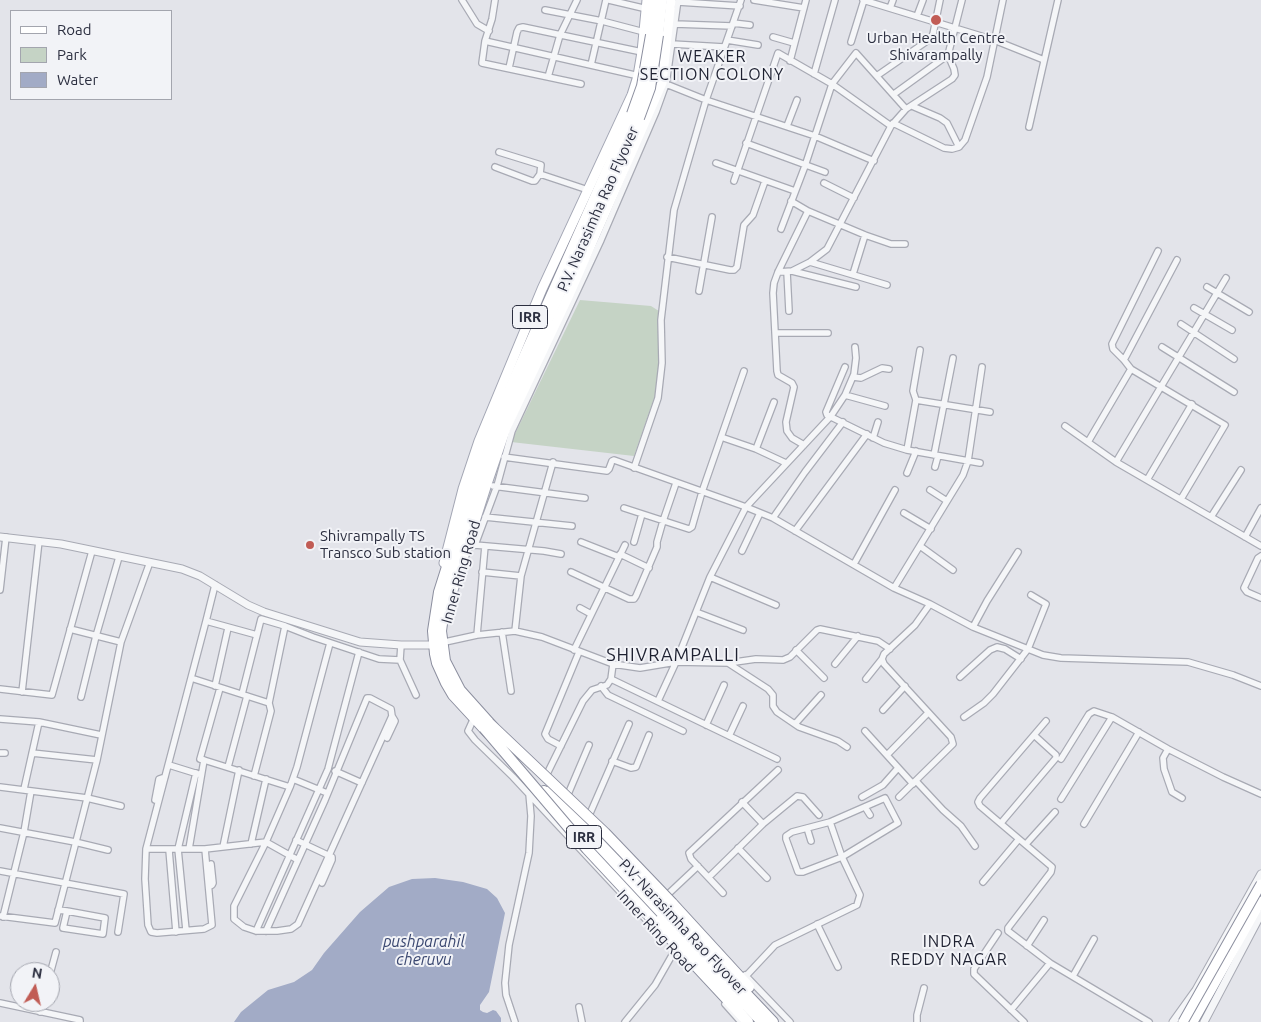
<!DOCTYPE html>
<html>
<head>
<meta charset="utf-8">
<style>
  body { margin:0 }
  #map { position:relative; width:1261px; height:1022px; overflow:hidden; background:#e3e4ea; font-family:Ubuntu,sans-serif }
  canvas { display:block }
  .legend { position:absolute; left:10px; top:10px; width:162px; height:90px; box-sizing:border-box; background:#f2f3f7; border:1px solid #a3a5ae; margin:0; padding:6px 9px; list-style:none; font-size:15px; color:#2c2f40 }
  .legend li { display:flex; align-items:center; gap:10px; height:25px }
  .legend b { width:25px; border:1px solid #a3a5ae }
  .north { position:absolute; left:10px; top:962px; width:50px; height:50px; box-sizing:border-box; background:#f2f3f7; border:1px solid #a3a5ae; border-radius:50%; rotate:9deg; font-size:14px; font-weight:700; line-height:20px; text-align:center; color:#2c2f40 }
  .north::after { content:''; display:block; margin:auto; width:18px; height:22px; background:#c15c55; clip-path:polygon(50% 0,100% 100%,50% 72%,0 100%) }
</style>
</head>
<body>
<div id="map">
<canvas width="1261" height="1022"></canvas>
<ul class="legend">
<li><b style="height:6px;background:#fff"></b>Road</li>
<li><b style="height:14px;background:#c5d3c5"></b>Park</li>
<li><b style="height:14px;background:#a2abc6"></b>Water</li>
</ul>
<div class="north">N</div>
</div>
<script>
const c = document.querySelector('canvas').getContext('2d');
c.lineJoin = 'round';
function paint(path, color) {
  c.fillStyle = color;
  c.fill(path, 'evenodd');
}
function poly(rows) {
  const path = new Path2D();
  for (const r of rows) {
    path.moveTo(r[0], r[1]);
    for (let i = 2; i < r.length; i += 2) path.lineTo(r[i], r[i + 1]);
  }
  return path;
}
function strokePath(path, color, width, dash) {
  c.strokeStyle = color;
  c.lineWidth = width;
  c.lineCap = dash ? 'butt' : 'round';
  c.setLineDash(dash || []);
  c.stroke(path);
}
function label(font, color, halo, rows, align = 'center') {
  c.font = font + ' Ubuntu,sans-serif';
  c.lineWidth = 4;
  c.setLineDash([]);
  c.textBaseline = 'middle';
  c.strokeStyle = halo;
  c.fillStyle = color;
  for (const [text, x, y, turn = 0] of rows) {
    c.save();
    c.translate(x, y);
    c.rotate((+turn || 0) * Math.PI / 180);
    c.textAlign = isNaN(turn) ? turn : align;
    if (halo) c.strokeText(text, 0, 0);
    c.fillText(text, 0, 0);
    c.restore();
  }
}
const green = poly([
  [580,300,651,306,662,313,659,384,634,456,511,442]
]);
const water = poly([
  [435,878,463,882,487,889,497,898,505,913,489,992,480,1005,480,1010,483,1012,487,1013,493,1010,496,1011,501,1018,501,1022,234,1022,241,1012,268,990,294,982,312,970,324,953,360,912,389,887,412,879]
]);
const minor = poly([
  [462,0,477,24,489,31],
  [495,0,492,19,485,41,482,63,581,84],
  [609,0,647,9],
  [754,0,804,8],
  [863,0,994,40,1044,60],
  [678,2,740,6],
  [890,8,893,0],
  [545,10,602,21,644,32],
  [917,16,923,0],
  [733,23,750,25],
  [675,24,732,26],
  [773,37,794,43],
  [727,40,758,45],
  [485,41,639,76],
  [851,42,864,0],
  [672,44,724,47],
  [790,61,806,0],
  [591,65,606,0],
  [509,68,517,32,519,28,523,27,642,52],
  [814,74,835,0],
  [878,75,930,39,933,34,940,0],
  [548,77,560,35,577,0],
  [666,84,706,100,815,136,874,161],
  [894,94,948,55,962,0],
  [912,106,940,118,947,123,959,147],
  [893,123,944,148,952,149,959,147,965,140,987,77,1003,0],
  [787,126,797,100],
  [1029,127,1058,0],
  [746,143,825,172],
  [716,163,795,191],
  [495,167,532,181,535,181,540,174,541,165,499,152],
  [540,174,588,190],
  [734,181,778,53,832,84,891,126],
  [824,183,854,198],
  [791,201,808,211,865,235,891,244,905,244],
  [781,229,805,166,832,84,856,53,906,109],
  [1158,251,1112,344,1113,349,1124,360,1131,369,1225,425,1181,499],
  [667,257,730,270,734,270,737,267,744,225,753,215,765,181],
  [810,262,887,285],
  [792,271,856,287],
  [778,272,792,271,810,262,827,249,891,126,906,109,952,79,955,75,954,69,948,55],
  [787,272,789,311],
  [853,274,865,235],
  [1207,287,1249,312],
  [699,291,712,217],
  [1194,308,1232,330],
  [1181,324,1234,359],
  [776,333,828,333],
  [1162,347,1234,392],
  [920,350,913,391,916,400,990,412],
  [1124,360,1177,260],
  [845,367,826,412,827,415,884,443,907,450,980,463],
  [853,377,861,378,882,368,889,369],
  [845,395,885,406],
  [1065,426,1116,462,1261,546],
  [721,437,756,449,786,463],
  [873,438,878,422],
  [1088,442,1131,369],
  [804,445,792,438,787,431,786,422,794,387,792,383,778,375,777,371,773,293,774,283,778,272,808,211],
  [756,449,774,402],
  [907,450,916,400],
  [934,455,953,358],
  [504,457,607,471,609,469,612,461,614,460,746,507,773,518,894,588,930,604,973,627,1043,655,1061,658,1188,662,1233,675,1261,686],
  [1116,462,1226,278],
  [935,467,938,456],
  [634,468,658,398,662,363,661,320,674,210,706,100,741,0],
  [907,473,916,451],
  [1147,480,1192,404],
  [493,486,585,498],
  [930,490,947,501],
  [624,508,689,529,692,527,702,492,744,371],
  [904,513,931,529],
  [485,517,572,526],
  [1211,517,1241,470],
  [773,518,805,472,843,422],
  [795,531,867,434],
  [1245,537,1261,508],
  [581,542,619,557],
  [634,542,642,514],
  [475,545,544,551,561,554],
  [920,546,953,570],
  [467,548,475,545,497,486,512,431,601,240,656,112,666,84,678,0],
  [742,551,760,513],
  [620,554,649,568],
  [1261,556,1258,558,1244,588,1247,592,1261,598],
  [854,564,895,490],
  [482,572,521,576],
  [571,572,629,599,634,599,636,596,657,547,657,542,663,521,676,483],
  [710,577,776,605],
  [894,588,963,475,968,461,982,367],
  [0,590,6,537],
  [580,608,591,614],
  [696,612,743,630],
  [206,621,215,585],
  [973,627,987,601,1018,552],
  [70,629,121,642],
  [515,631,521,576,553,462],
  [502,632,511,691],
  [477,635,485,546],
  [445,642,477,635,515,631,542,637,613,664,640,668,676,662,728,663,756,659,783,660,790,657,817,630,820,629,878,641,890,649],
  [401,645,400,660,416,695],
  [574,650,625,545],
  [796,650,824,678],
  [728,663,768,689,773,695,773,706,777,712,799,727,838,741,847,747],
  [835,664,858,636],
  [960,677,990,650,997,647,1005,649,1021,659],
  [191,678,269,703],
  [611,679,777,759],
  [866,679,882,659],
  [215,686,228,628],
  [601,686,608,695,683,731],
  [0,689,52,695,92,551],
  [22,692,39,541],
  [242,694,257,635],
  [81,697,96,636,119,557],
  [658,701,676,662,710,577,746,507,831,416,845,395,854,374,856,358,855,347],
  [883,710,905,686],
  [964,717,984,703,993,694,1028,649,1046,604,1031,595],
  [0,719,39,722],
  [473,720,468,731,475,740,513,777,652,926],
  [1046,721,980,798,978,802,980,806,1052,867,1051,872,1008,928,1008,931,1050,963,1149,1022],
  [795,724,821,695],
  [706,725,724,685],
  [865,731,913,784],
  [729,736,743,706],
  [387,738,395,721,392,716],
  [561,746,548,739,545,734,579,652],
  [1168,749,1163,758,1164,769,1172,792,1182,798],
  [0,753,5,753],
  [32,753,97,760],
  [887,755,928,713],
  [1061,759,1089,714,1094,711,1112,717,1168,749,1223,777,1261,794],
  [204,760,200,759,220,688],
  [612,761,631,768,636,767,649,735],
  [169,765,198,774],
  [228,767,247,696],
  [335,771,362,783],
  [254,776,271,711,269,703,285,626],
  [545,778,583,701,592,690,607,685,611,679,613,664],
  [293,779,327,793],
  [916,781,943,810,961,826,975,846],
  [0,787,87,798,121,806],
  [24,789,39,722,101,735],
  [862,797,883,785,898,768],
  [899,797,953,744,951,737,884,664,882,659,884,654,915,625,930,604],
  [566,799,589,745],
  [1061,799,1112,717],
  [155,800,159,779,165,777],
  [742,802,763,824],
  [865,807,870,815],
  [588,818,629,724],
  [1001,823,1056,758,1056,755,1034,735],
  [1084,824,1139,732],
  [0,828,75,842,108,850],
  [807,828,811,841],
  [296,840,332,857,332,860,322,883],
  [251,844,266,779],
  [1026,844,1055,812],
  [223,847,239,770],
  [738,848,767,878],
  [146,849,189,849],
  [205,849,189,849,204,760,290,787],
  [169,850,176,932],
  [298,860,266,842,205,849,212,925,204,929,157,933,151,932,148,925,145,879,146,849,206,621,257,635,261,619,285,626,313,637,379,659,400,660],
  [0,871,124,894,118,932],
  [709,877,763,824,797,796,803,797,819,815],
  [983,882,1019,839],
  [209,887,212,885,213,883,211,864],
  [723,893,691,859,689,853,778,770],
  [665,897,698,866],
  [58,910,67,911,105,918,103,934,63,928,67,911],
  [0,916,55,923,97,760,121,642,150,562],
  [3,917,24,832,31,791],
  [817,924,838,967],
  [186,930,178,849,196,773],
  [256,931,328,769,359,652],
  [266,931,325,800,367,698,370,698,391,709,392,716,298,924,291,929,277,931,256,931,244,927,234,919,234,906,266,842,290,787,297,767,330,643],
  [998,933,974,969,974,974,1024,1022],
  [1027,946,1044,920],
  [50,974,56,952],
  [745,975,790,1022],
  [746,976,775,945,857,905,860,895,842,857,898,823,885,798,830,822,842,857,803,872,798,872,786,839,786,836,792,832,830,822],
  [1073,976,1094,939],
  [0,1003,80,1020,80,1022],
  [725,1004,741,1022],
  [579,1007,582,1022],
  [1011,1010,1050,963],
  [40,1012,43,1002],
  [515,1022,506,995,505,983,509,945,529,853,531,816,529,794],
  [625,1022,655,985,675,950],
  [917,1022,917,1015,924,988]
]);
const tertiary = poly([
  [0,537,61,544,182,569,200,576,248,605,264,612,360,642,401,645,430,645],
  [1173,1022,1196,990,1261,874],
  [1204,1022,1261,914]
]);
const primary = poly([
  [444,563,463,489,479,441,542,289,632,95,638,76,642,52,647,0],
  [448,606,487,484,506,428,569,295,662,83,671,0]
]);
const trunk = poly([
  [1193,1022,1261,901]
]);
const motorway = poly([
  [651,35,654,0],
  [658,35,662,0],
  [494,728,460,690,445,661,441,631,446,594,494,443,510,404,639,118],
  [489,734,453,695,446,683,437,663,435,654,433,631,439,592,487,440,632,114],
  [552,789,773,1022],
  [544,791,762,1022],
  [672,903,749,987],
  [653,920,748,1022]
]);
const trunkBridge = poly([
  [1183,1022,1261,884]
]);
const motorwayBridge = poly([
  [632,114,642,86,651,35],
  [639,118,650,88,658,35],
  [489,723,605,833,672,903],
  [484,728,587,849,653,920]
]);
const markers = [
  [936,20,6,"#c15c55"],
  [310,545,5,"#c15c55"]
];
const shields = [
  [530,317,35],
  [584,837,35]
];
const shieldNames = [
  ["IRR",530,317],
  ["IRR",584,837]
];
const poiNames = [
  ["Urban Health Centre",936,38],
  ["Shivarampally",936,55],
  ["Shivrampally TS",320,536,"left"],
  ["Transco Sub station",320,553,"left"]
];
const streetNames = [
  ["P.V. Narasimha Rao Flyover",598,209,-66],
  ["Inner Ring Road",461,572,-74],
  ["P.V. Narasimha Rao Flyover",683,927,47],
  ["Inner Ring Road",656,931,47]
];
const neighbourhoodNames = [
  ["WEAKER",712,57],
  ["SECTION COLONY",712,75],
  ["INDRA",949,942],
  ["REDDY NAGAR",949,960]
];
const waterNames = [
  ["pushparahil",424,942],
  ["cheruvu",424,960]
];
const quarterNames = [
  ["SHIVRAMPALLI",673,655]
];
paint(green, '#c5d3c5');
paint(water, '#a2abc6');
strokePath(minor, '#a8aab4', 8);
strokePath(tertiary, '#a8aab4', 9);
strokePath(primary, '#a3a6b4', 11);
strokePath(trunk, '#8c8f9f', 11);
strokePath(motorway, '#8c8f9f', 12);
strokePath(minor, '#f5f6f8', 5.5);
strokePath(tertiary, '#f5f6f8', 7);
strokePath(primary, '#fff', 9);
strokePath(trunk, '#fff', 9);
strokePath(motorway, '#fff', 10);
strokePath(trunkBridge, '#8c8f9f', 11, []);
strokePath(motorwayBridge, '#8c8f9f', 12, []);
strokePath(trunkBridge, '#fff', 9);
strokePath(motorwayBridge, '#fff', 10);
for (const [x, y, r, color] of markers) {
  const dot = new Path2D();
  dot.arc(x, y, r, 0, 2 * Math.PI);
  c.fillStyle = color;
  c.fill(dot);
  strokePath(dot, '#f2f3f7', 2);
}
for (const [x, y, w] of shields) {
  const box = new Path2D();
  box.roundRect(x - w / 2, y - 11.5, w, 23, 4);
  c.fillStyle = '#f2f3f7';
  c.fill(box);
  strokePath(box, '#2c2f40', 1);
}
label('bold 14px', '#2c2f40', null, shieldNames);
label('15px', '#2c2f40', '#f2f3f7', poiNames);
label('15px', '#2c2f40', '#f2f3f7', streetNames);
c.letterSpacing = '1px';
label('16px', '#1e2131', '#f2f3f7', neighbourhoodNames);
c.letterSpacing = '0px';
label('italic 16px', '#3a4770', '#f2f3f7', waterNames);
c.letterSpacing = '1px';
label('18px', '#1e2131', '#f2f3f7', quarterNames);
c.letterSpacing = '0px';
</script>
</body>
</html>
